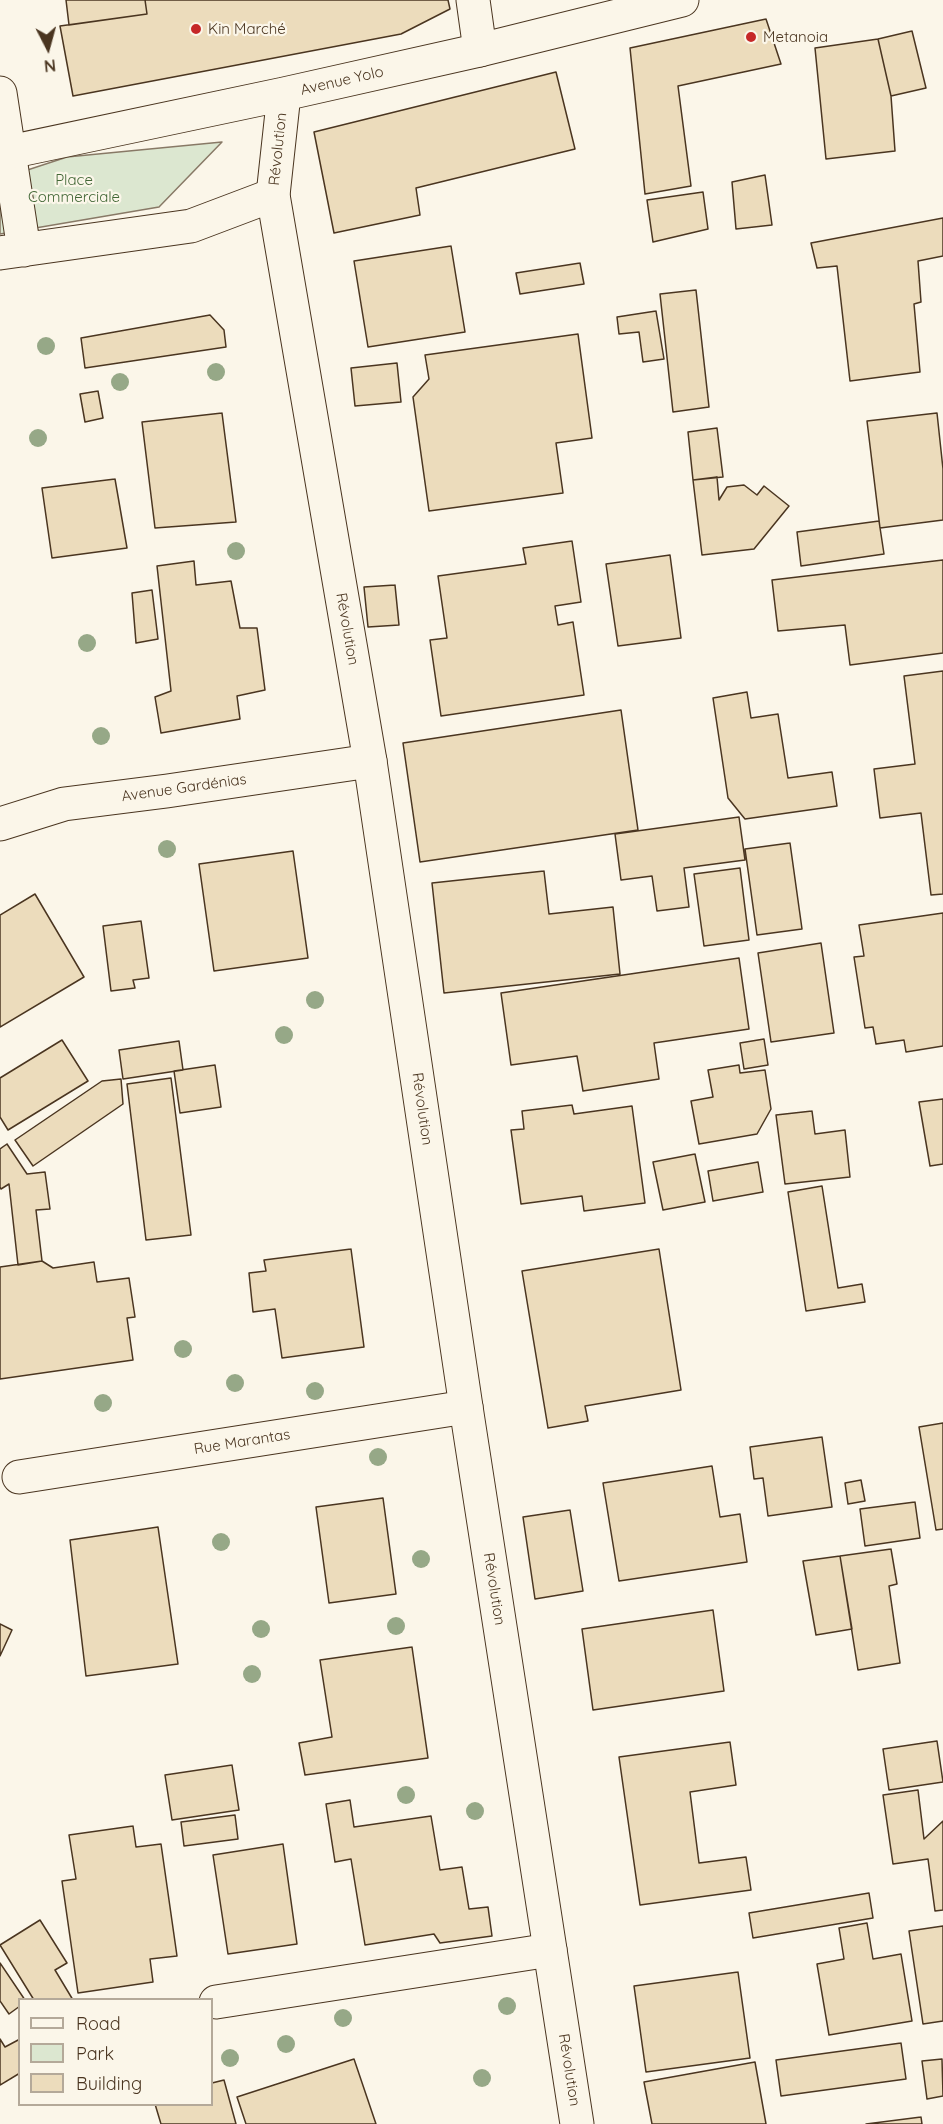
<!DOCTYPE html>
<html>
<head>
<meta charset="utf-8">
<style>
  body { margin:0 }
  #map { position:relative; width:943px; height:2124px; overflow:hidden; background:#fbf6e9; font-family:Quicksand,sans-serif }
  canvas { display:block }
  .legend { position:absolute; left:18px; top:1998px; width:195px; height:108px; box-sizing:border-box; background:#fbf6e9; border:2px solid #b4a999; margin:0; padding:8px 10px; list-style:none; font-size:18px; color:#4a3520 }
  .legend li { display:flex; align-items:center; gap:12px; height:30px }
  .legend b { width:30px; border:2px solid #b4a999 }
  .north { position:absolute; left:18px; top:18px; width:60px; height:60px; -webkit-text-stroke:4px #fbf6e9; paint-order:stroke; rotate:174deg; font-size:16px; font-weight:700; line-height:24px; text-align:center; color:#4a3520 }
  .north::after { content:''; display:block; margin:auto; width:21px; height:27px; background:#4a3520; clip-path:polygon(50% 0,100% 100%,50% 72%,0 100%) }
</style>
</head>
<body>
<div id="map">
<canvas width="943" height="2124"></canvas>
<ul class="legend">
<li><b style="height:8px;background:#fbf6e9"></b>Road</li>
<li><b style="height:16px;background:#dce7d0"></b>Park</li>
<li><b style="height:16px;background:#ecdcbc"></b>Building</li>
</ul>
<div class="north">N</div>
</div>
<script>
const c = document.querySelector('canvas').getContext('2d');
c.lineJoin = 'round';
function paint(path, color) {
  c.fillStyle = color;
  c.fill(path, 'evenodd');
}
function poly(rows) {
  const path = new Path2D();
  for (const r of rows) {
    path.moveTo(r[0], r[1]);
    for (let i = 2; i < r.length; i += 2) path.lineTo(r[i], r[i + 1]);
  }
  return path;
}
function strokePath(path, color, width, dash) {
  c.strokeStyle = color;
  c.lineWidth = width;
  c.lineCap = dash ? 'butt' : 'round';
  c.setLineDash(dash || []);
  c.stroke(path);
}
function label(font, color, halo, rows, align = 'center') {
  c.font = font + ' Quicksand,sans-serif';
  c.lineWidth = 4.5;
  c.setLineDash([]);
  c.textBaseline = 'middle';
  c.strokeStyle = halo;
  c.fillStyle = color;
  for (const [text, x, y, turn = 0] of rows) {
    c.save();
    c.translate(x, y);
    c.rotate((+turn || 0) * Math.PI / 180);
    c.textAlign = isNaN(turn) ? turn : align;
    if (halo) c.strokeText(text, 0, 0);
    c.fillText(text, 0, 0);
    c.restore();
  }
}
const green = poly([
  [222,142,159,207,0,234,0,179,67,157,222,142]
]);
const building = poly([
  [66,0,145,0,147,14,69,25,66,0],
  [145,0,448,0,450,9,401,34,73,96,60,26,147,14,145,0],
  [766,19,781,64,678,86,691,186,645,194,630,48,766,19],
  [912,31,926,88,891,96,878,39,912,31],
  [878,39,891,96,895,151,826,159,815,48,878,39],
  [556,72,575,149,416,188,420,215,334,233,314,132,556,72],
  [765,175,772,225,736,229,732,182,765,175],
  [703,192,708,229,653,242,647,200,703,192],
  [943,218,943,256,918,261,921,302,914,304,920,372,850,381,837,266,817,268,811,243,943,218],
  [451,246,465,332,368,347,354,261,451,246],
  [580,263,584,284,520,294,516,273,580,263],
  [696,290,709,407,673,412,660,294,696,290],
  [656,311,664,359,643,362,639,332,619,334,617,317,656,311],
  [210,315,224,330,226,347,85,368,81,338,210,315],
  [578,334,592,438,556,443,563,493,429,511,413,397,429,379,425,355,578,334],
  [397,363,401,402,355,406,351,368,397,363],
  [98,391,103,418,85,422,80,394,98,391],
  [222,413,236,522,155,528,142,422,222,413],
  [937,413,943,469,943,520,880,528,867,421,937,413],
  [717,428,723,477,693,480,688,432,717,428],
  [717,477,719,500,727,487,744,485,757,495,764,486,789,506,754,549,702,555,693,480,717,477],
  [115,479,127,548,52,558,42,488,115,479],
  [879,521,884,554,801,566,797,532,879,521],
  [572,541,581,602,555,606,558,625,573,622,584,695,441,716,430,640,447,638,438,576,526,564,523,548,572,541],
  [670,555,681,638,618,646,606,564,670,555],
  [943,560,943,653,850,665,845,625,778,631,772,580,943,560],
  [194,561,196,585,231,581,240,628,257,628,265,690,237,696,240,719,161,733,155,697,171,691,157,566,194,561],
  [395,585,399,625,368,627,364,587,395,585],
  [152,590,158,639,136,643,132,593,152,590],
  [943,671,943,894,931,895,921,813,880,818,874,769,915,764,904,676,943,671],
  [747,692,751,718,778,714,788,778,832,772,837,806,745,819,728,798,713,698,747,692],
  [621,710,638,830,420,862,403,743,621,710],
  [739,817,745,860,684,868,689,907,657,911,652,876,621,880,615,834,739,817],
  [790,843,802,929,757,935,745,849,790,843],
  [293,851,308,958,214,971,199,864,293,851],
  [740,868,749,940,704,946,694,874,740,868],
  [544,871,549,914,613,907,620,974,444,993,432,883,544,871],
  [35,894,84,977,0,1027,0,915,35,894],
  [943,913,943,1046,906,1052,904,1040,876,1044,873,1027,865,1028,854,957,864,956,859,925,943,913],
  [141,921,149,978,133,980,135,988,111,991,103,926,141,921],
  [821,943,834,1033,771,1042,758,953,821,943],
  [739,958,749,1029,654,1043,659,1079,583,1091,577,1056,511,1065,501,993,739,958],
  [764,1039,768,1065,744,1069,740,1043,764,1039],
  [62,1040,88,1081,8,1130,0,1117,0,1078,62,1040],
  [179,1041,183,1070,123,1079,119,1050,179,1041],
  [215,1065,221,1107,180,1113,174,1071,215,1065],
  [739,1065,740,1073,765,1070,771,1109,757,1134,699,1144,691,1101,713,1097,708,1070,739,1065],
  [171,1078,191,1235,146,1240,127,1084,171,1078],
  [121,1079,123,1104,33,1166,15,1140,102,1081,121,1079],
  [943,1099,943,1164,930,1166,919,1102,943,1099],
  [572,1105,574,1114,632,1106,645,1203,584,1211,582,1196,521,1204,511,1130,524,1129,522,1111,572,1105],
  [812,1111,815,1134,845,1130,850,1177,785,1184,776,1115,812,1111],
  [7,1144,27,1174,45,1172,50,1209,36,1210,42,1261,18,1265,9,1184,1,1189,0,1187,0,1149,7,1144],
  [695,1154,705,1202,663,1210,653,1162,695,1154],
  [758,1162,763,1192,713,1201,708,1171,758,1162],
  [822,1186,838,1288,862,1284,865,1302,806,1311,788,1192,822,1186],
  [351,1249,364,1347,282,1358,275,1309,253,1312,249,1273,266,1271,264,1260,351,1249],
  [659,1249,681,1390,585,1406,588,1421,548,1428,522,1271,659,1249],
  [42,1261,53,1268,94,1262,97,1282,129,1278,135,1317,127,1318,133,1360,0,1379,0,1267,42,1261],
  [943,1423,943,1529,936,1530,919,1427,943,1423],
  [822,1437,832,1507,768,1516,763,1478,754,1479,750,1447,822,1437],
  [712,1466,720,1517,740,1514,747,1562,619,1581,603,1483,712,1466],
  [861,1480,865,1501,848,1504,845,1483,861,1480],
  [383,1498,396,1594,329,1603,316,1507,383,1498],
  [915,1502,920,1538,865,1546,860,1509,915,1502],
  [570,1510,583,1591,535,1599,523,1517,570,1510],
  [158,1527,178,1664,86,1676,70,1540,158,1527],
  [891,1549,897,1584,889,1586,900,1663,858,1670,840,1556,891,1549],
  [840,1556,852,1629,816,1635,803,1561,840,1556],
  [713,1610,724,1691,593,1710,582,1629,713,1610],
  [0,1624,12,1630,0,1656,0,1624],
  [412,1647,428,1758,305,1775,299,1743,332,1737,320,1660,412,1647],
  [937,1741,943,1782,889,1790,883,1749,937,1741],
  [730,1742,736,1785,690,1792,699,1863,746,1857,751,1890,640,1905,619,1757,730,1742],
  [232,1765,239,1810,172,1820,165,1775,232,1765],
  [918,1790,924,1839,943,1821,943,1910,935,1911,928,1859,893,1864,883,1795,918,1790],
  [350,1800,354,1827,431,1816,440,1870,462,1867,469,1909,488,1907,492,1936,440,1943,434,1934,365,1945,351,1859,335,1862,326,1804,350,1800],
  [235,1815,238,1839,184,1846,181,1822,235,1815],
  [133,1826,136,1847,161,1844,177,1956,150,1959,153,1982,78,1993,62,1881,76,1879,69,1835,133,1826],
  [283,1844,297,1944,228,1954,213,1855,283,1844],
  [869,1893,873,1918,753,1938,749,1913,869,1893],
  [40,1920,67,1963,55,1970,73,2000,34,2000,0,1945,40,1920],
  [867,1923,873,1959,901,1954,912,2021,829,2035,817,1964,844,1959,839,1928,867,1923],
  [943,1926,943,2021,923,2024,909,1931,943,1926],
  [0,1963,25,2000,20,2000,20,2006,9,2014,0,2001,0,1963],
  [738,1972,750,2058,646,2072,634,1986,738,1972],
  [0,2039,5,2047,20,2039,20,2073,0,2085,0,2039],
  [901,2043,906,2079,781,2096,776,2060,901,2043],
  [354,2059,376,2124,246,2124,237,2097,354,2059],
  [942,2059,943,2096,927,2099,922,2061,942,2059],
  [755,2062,766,2124,652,2124,644,2082,755,2062],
  [224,2080,236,2124,161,2124,155,2104,212,2104,212,2083,224,2080],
  [921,2117,922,2124,866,2124,921,2117]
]);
const minor = poly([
  [473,0,480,50],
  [9,152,24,250],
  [0,253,191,226,273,195],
  [0,824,64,804,167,791,370,761],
  [19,1477,466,1407],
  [216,2002,550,1950]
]);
const tertiary = poly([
  [0,93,9,152],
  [284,94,273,195,370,761,466,1407,577,2124],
  [0,154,284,94,480,50,682,0]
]);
const trees = [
  [46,346],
  [216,372],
  [120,382],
  [38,438],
  [236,551],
  [87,643],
  [101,736],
  [167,849],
  [315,1000],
  [284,1035],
  [183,1349],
  [235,1383],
  [315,1391],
  [103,1403],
  [378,1457],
  [221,1542],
  [421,1559],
  [396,1626],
  [261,1629],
  [252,1674],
  [406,1795],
  [475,1811],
  [507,2006],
  [343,2018],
  [286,2044],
  [230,2058],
  [482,2078]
];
const markers = [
  [196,29,6,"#c62828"],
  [751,37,6,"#c62828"]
];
const poiNames = [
  ["Kin Marché",208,29],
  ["Metanoia",763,37]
];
const streetNames = [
  ["Avenue Yolo",342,81,-13],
  ["Révolution",278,149,-84],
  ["Révolution",347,629,80],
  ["Avenue Gardénias",184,788,-8],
  ["Révolution",422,1109,82],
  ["Rue Marantas",242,1442,-9],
  ["Révolution",494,1589,81],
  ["Révolution",569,2070,81]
];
const parkNames = [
  ["Place",74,180],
  ["Commerciale",74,197]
];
paint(green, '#dce7d0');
strokePath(green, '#887966', 1.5);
paint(building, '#ecdcbc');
strokePath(building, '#4a3520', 1.5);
strokePath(minor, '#4a3520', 35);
strokePath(tertiary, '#4a3520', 35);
strokePath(minor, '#fbf6e9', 33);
strokePath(tertiary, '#fbf6e9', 33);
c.fillStyle = '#96a887';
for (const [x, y] of trees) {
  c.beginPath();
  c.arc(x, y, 9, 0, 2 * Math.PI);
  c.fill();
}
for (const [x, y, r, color] of markers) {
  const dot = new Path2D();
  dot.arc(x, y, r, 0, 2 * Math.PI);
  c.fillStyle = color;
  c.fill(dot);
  strokePath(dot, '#fbf6e9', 2);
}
label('15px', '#4a3520', '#fbf6e9', poiNames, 'left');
label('15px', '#4a3520', '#fbf6e9', streetNames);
label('15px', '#436837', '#fbf6e9', parkNames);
</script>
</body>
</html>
